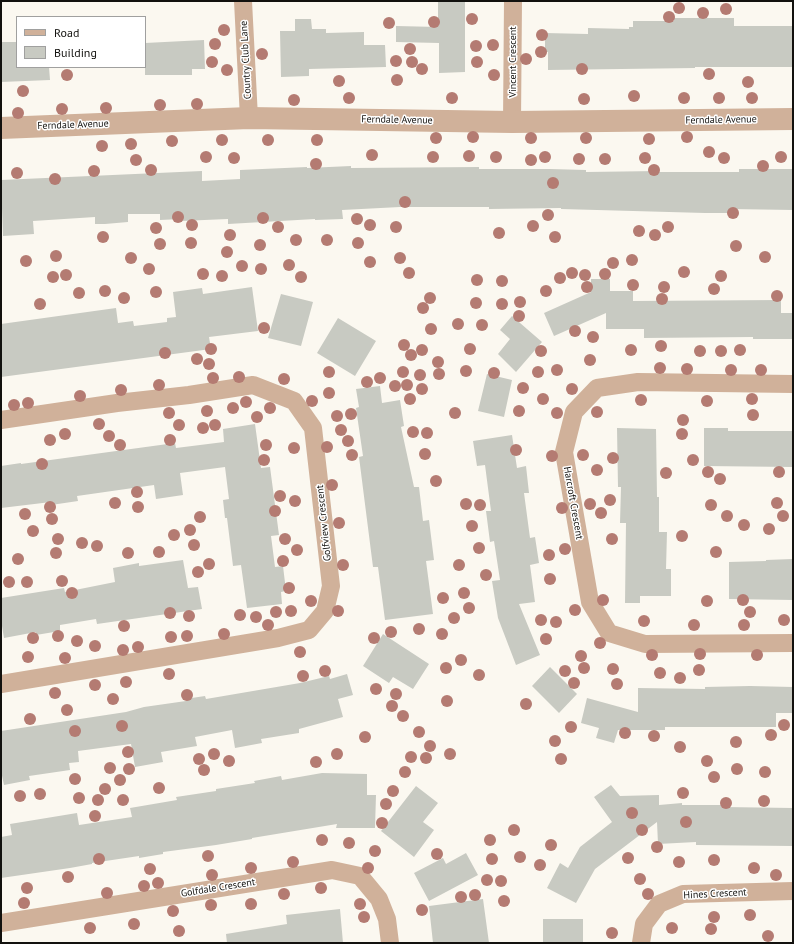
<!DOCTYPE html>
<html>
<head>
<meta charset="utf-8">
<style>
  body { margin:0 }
  #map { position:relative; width:794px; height:944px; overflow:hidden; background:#fbf8f0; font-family:"PT Sans",sans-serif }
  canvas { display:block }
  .frame { position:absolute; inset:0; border:2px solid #12110e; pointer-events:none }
  .legend { position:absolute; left:16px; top:16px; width:130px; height:52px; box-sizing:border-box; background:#fff; border:1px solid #a0a09f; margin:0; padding:5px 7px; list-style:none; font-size:12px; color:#12110e }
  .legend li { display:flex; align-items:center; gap:8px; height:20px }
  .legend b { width:20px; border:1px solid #a0a09f }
</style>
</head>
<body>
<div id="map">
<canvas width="794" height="944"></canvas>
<div class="frame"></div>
<ul class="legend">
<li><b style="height:5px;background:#d0b19a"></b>Road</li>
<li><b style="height:11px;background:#c8cac2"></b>Building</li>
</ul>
</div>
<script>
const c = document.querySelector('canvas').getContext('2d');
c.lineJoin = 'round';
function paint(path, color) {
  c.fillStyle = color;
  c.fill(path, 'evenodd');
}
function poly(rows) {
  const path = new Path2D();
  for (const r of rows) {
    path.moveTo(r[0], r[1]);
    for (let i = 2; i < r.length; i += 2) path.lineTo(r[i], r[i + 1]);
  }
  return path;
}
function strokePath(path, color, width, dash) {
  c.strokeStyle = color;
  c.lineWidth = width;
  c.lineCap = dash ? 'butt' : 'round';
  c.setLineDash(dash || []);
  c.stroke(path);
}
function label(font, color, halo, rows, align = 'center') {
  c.font = font + ' "PT Sans",sans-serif';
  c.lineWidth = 3;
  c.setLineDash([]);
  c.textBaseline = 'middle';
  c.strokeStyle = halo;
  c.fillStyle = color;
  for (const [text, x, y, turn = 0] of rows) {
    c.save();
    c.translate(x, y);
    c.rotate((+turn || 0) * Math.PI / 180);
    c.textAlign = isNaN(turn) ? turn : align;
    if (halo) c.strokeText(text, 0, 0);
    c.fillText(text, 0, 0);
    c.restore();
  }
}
const building = poly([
  [438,1,465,1,465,72,439,73,439,43,396,42,396,26,438,27],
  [674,18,734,18,734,26,793,26,793,67,695,67,695,68,548,70,548,52,545,52,545,33,588,34,588,28,629,29,629,27,633,27,633,21,674,21],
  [295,19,311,19,312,29,326,29,326,33,364,32,364,45,385,45,386,67,309,69,309,76,281,77,280,31,295,31],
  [204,40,205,69,192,69,192,75,145,75,145,43],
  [1,42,17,42,17,67,49,67,50,80,1,82],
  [351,166,351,168,479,167,479,169,550,169,586,170,586,172,659,171,659,172,739,172,739,169,793,169,793,210,730,209,730,213,705,213,561,209,561,208,489,209,489,207,400,207,342,210,343,219,315,220,315,219,228,224,228,219,181,221,181,219,160,220,160,214,128,214,128,222,105,224,95,224,95,217,33,221,34,234,3,236,1,180,202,171,202,181,240,179,240,170,307,167,307,168],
  [591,279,610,279,610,291,633,291,633,301,781,300,781,313,793,313,793,339,753,339,753,337,644,338,644,329,606,329,606,313,554,336,544,313,591,292],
  [252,287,258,331,209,337,211,349,1,377,1,324,116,308,118,323,133,321,134,326,167,322,167,318,176,317,173,292,202,288,203,294],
  [281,294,313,302,301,346,268,338],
  [512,316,542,342,516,372,498,354,510,339,500,330],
  [338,318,376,341,355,376,317,353],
  [487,374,512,380,504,417,478,411],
  [380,386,382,403,400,400,404,426,401,427,414,487,419,487,423,521,429,520,434,560,426,561,433,614,385,620,378,567,373,567,359,457,363,456,356,408,359,407,356,389],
  [255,424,261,468,270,467,279,535,271,536,275,567,283,566,286,591,281,592,282,604,247,608,241,565,233,566,227,518,225,518,223,500,229,499,225,467,180,473,183,495,156,499,154,485,77,496,78,501,51,505,51,502,1,508,1,466,21,463,21,464,175,443,176,448,224,442,223,429],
  [617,428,656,429,657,497,659,497,659,532,667,532,666,569,671,569,671,596,640,596,640,603,625,603,626,523,620,523,621,487,618,487],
  [704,428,728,428,728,431,793,431,793,467,704,466],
  [512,435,517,468,526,466,529,493,524,493,530,538,535,537,539,563,530,565,535,602,519,604,540,655,516,665,498,618,492,581,500,580,494,541,490,542,486,511,491,511,485,465,477,466,473,441],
  [793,559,793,600,729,599,729,562,766,561,766,560],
  [183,560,188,588,198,587,202,609,97,624,96,619,60,625,60,631,36,635,36,632,4,638,2,626,1,626,1,598,64,588,65,592,115,582,113,568,139,563,139,566],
  [383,634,429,664,413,689,393,677,389,683,363,666],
  [550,667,577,694,559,713,532,686],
  [347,674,353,695,338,699,343,717,299,729,299,733,261,739,262,743,235,748,232,730,195,737,197,746,161,752,163,762,135,767,131,744,78,751,79,762,69,763,70,770,29,776,30,780,4,785,1,771,1,731,126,712,144,707,186,701,185,699,205,696,206,699,300,683,329,676,330,679],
  [750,686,793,687,793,713,776,713,776,727,665,727,665,730,618,730,614,743,596,738,599,728,581,723,587,698,638,712,638,688,705,689,705,687],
  [322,773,367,774,367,795,376,795,375,828,336,828,337,824,252,838,252,839,216,845,163,852,163,854,139,858,139,856,92,863,92,864,70,868,1,878,1,837,12,835,10,824,77,813,79,825,132,817,130,808,177,800,176,797,216,791,216,789,255,783,254,781,281,776,282,780],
  [611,785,620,796,659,795,659,805,682,803,682,805,723,805,723,807,793,808,793,846,696,845,696,842,658,844,657,822,595,869,576,903,547,888,560,863,568,868,580,847,612,822,594,797],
  [416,786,438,803,423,822,434,830,414,857,381,831],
  [466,853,478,875,429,901,414,873,443,858,446,864],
  [483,899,489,943,433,943,429,906],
  [340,909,343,943,227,943,226,934,287,924,286,915],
  [543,919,583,919,583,943,543,943]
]);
const minor = poly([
  [243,1,249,118],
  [512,122,513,1],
  [793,384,638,382,597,388,574,412,564,452,590,602,609,633,645,644,793,643],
  [1,420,117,403,189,395,253,385,294,401,313,428,331,586,325,611,309,630,278,638,1,684],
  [1,923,332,870,360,876,379,899,387,919,390,943],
  [641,943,644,924,659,904,683,894,793,891]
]);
const tertiary = poly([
  [1,128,249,118,512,122,793,119]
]);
const trees = [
  [679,8],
  [726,9],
  [703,13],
  [669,17],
  [472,19],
  [434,22],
  [389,23],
  [224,30],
  [542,35],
  [215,44],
  [493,45],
  [476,46],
  [410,49],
  [541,52],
  [262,54],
  [526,59],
  [396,61],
  [212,62],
  [412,62],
  [477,62],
  [422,69],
  [582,69],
  [227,70],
  [709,74],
  [67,75],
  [494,75],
  [397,80],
  [339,81],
  [748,82],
  [23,91],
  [634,96],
  [349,98],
  [452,98],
  [684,98],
  [719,98],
  [752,98],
  [584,99],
  [294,100],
  [197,104],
  [160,105],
  [106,108],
  [62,109],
  [18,113],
  [473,137],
  [687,137],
  [436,138],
  [531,138],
  [586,138],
  [649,139],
  [222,140],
  [268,140],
  [317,140],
  [172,141],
  [131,144],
  [102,146],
  [709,152],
  [372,155],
  [469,156],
  [206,157],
  [433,157],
  [496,157],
  [545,157],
  [781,157],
  [234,158],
  [645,158],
  [724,158],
  [579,159],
  [605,159],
  [136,160],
  [531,160],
  [316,164],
  [763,166],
  [151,170],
  [654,170],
  [94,171],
  [17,173],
  [55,179],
  [553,183],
  [405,202],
  [733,213],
  [548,215],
  [178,217],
  [263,218],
  [357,219],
  [192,225],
  [370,225],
  [533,226],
  [278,227],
  [396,227],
  [668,227],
  [156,228],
  [639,231],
  [499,233],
  [230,235],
  [655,235],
  [103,237],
  [555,237],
  [296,240],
  [327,240],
  [191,243],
  [358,243],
  [160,244],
  [260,245],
  [736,246],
  [227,252],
  [56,256],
  [765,257],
  [131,258],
  [400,258],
  [632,260],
  [26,261],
  [370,262],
  [613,263],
  [289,265],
  [242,266],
  [149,269],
  [261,269],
  [684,272],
  [409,273],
  [572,273],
  [203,274],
  [605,274],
  [66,275],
  [585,275],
  [222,276],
  [721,276],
  [53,277],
  [301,277],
  [560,278],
  [477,280],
  [502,281],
  [633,285],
  [587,287],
  [664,287],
  [714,289],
  [105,291],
  [546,291],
  [156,292],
  [79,293],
  [777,296],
  [124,298],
  [430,298],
  [662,299],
  [520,302],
  [476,303],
  [40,304],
  [502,304],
  [423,308],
  [519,316],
  [458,324],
  [482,325],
  [264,328],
  [431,329],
  [575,331],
  [593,337],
  [404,345],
  [661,346],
  [211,349],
  [470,349],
  [422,350],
  [631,350],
  [740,350],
  [541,351],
  [700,351],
  [721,351],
  [165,353],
  [411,355],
  [197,359],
  [590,360],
  [438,362],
  [209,364],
  [660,368],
  [687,369],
  [557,370],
  [731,370],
  [761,370],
  [466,371],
  [329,372],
  [403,372],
  [538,372],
  [494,373],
  [439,374],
  [420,375],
  [239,377],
  [213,378],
  [380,378],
  [284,379],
  [367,382],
  [159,385],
  [407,385],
  [395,386],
  [523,388],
  [422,389],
  [572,389],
  [121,390],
  [329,393],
  [80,396],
  [410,399],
  [543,399],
  [752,399],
  [641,400],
  [312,401],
  [707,401],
  [246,402],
  [28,403],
  [14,405],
  [233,408],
  [270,408],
  [207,411],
  [519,411],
  [597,412],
  [169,413],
  [455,413],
  [557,413],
  [351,414],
  [753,415],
  [337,416],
  [257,417],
  [683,420],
  [99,424],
  [179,425],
  [215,425],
  [203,428],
  [341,430],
  [413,432],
  [427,433],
  [65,434],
  [682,434],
  [109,436],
  [50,440],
  [170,440],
  [348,441],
  [120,445],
  [266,445],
  [327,447],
  [294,448],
  [516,450],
  [425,454],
  [352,455],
  [583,455],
  [552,456],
  [613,458],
  [264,460],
  [693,460],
  [42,464],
  [597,470],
  [708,472],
  [779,472],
  [666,473],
  [720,479],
  [436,481],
  [332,485],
  [137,492],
  [280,496],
  [610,500],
  [295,501],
  [115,503],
  [777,503],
  [466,504],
  [590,504],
  [480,505],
  [711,505],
  [50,507],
  [138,507],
  [562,508],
  [275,511],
  [601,513],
  [25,514],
  [727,516],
  [783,516],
  [200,517],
  [52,519],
  [339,523],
  [744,525],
  [472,526],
  [769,529],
  [190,530],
  [33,531],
  [174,535],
  [682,536],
  [58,539],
  [285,539],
  [612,539],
  [82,543],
  [194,545],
  [97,546],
  [479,548],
  [565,549],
  [297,550],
  [159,552],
  [716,552],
  [56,553],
  [128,553],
  [549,555],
  [18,559],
  [283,561],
  [209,564],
  [343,565],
  [459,565],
  [198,572],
  [486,575],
  [550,579],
  [62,581],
  [9,582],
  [27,582],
  [289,588],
  [72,593],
  [464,593],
  [443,598],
  [603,600],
  [743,600],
  [311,601],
  [707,601],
  [469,608],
  [575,610],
  [291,611],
  [338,611],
  [276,612],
  [750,612],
  [170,613],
  [240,615],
  [189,616],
  [256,617],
  [454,618],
  [541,620],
  [784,620],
  [644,621],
  [556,622],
  [268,625],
  [694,625],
  [744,625],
  [124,626],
  [419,629],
  [391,632],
  [224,634],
  [442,634],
  [58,636],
  [187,636],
  [171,637],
  [33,638],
  [374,638],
  [546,639],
  [77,641],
  [600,643],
  [95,646],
  [138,647],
  [123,650],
  [300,652],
  [700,654],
  [652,655],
  [757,655],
  [581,656],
  [28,657],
  [65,658],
  [461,660],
  [446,668],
  [584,668],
  [613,669],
  [699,670],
  [325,671],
  [565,671],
  [660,673],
  [169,674],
  [479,675],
  [303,676],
  [680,678],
  [126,682],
  [574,683],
  [617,684],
  [95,685],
  [376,689],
  [55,693],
  [396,694],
  [187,695],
  [113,699],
  [447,701],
  [526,704],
  [392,706],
  [67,710],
  [403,716],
  [30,719],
  [784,725],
  [122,726],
  [571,727],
  [75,731],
  [419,732],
  [625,733],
  [771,735],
  [654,736],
  [365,737],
  [555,741],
  [736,742],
  [430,746],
  [680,747],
  [128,752],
  [214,754],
  [337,754],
  [450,754],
  [411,757],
  [426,758],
  [199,759],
  [561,759],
  [229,761],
  [707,761],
  [316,762],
  [110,768],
  [129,769],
  [737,769],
  [204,770],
  [405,772],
  [765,772],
  [714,777],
  [75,779],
  [120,780],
  [159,788],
  [105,789],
  [393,791],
  [683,793],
  [40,794],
  [20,796],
  [79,798],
  [98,800],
  [123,800],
  [764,801],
  [726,803],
  [386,804],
  [632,813],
  [95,816],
  [686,822],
  [382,823],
  [514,830],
  [642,830],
  [322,840],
  [490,840],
  [349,843],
  [551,845],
  [657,847],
  [375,851],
  [437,854],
  [208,856],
  [520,857],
  [628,858],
  [99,859],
  [492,859],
  [714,860],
  [293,862],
  [679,862],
  [540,865],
  [251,868],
  [368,868],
  [754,868],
  [150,869],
  [212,875],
  [776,875],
  [68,877],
  [640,879],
  [487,880],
  [501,881],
  [158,883],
  [144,886],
  [27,888],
  [321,888],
  [107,893],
  [284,894],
  [648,894],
  [475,895],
  [461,897],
  [504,901],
  [24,903],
  [251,904],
  [360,904],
  [211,905],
  [422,910],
  [173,911],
  [750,915],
  [364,917],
  [714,917],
  [134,924],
  [90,928],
  [672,928],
  [711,929],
  [179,931],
  [612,933],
  [768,936]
];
const streetNames = [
  ["Country Club Lane",246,60,-93],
  ["Vincent Crescent",513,62,-90],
  ["Ferndale Avenue",397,120,1],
  ["Ferndale Avenue",721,120,-1],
  ["Ferndale Avenue",73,125,-2],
  ["Harcroft Crescent",573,503,80],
  ["Golfview Crescent",324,523,-96],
  ["Golfdale Crescent",218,888,-9],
  ["Hines Crescent",715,894,-3]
];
paint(building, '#c8cac2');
strokePath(minor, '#d0b19a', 18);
strokePath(tertiary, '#d0b19a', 22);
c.fillStyle = '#b47b72';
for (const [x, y] of trees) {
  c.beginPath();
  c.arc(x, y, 6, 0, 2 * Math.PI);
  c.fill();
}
label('10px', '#12110e', '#fff', streetNames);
</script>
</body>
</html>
